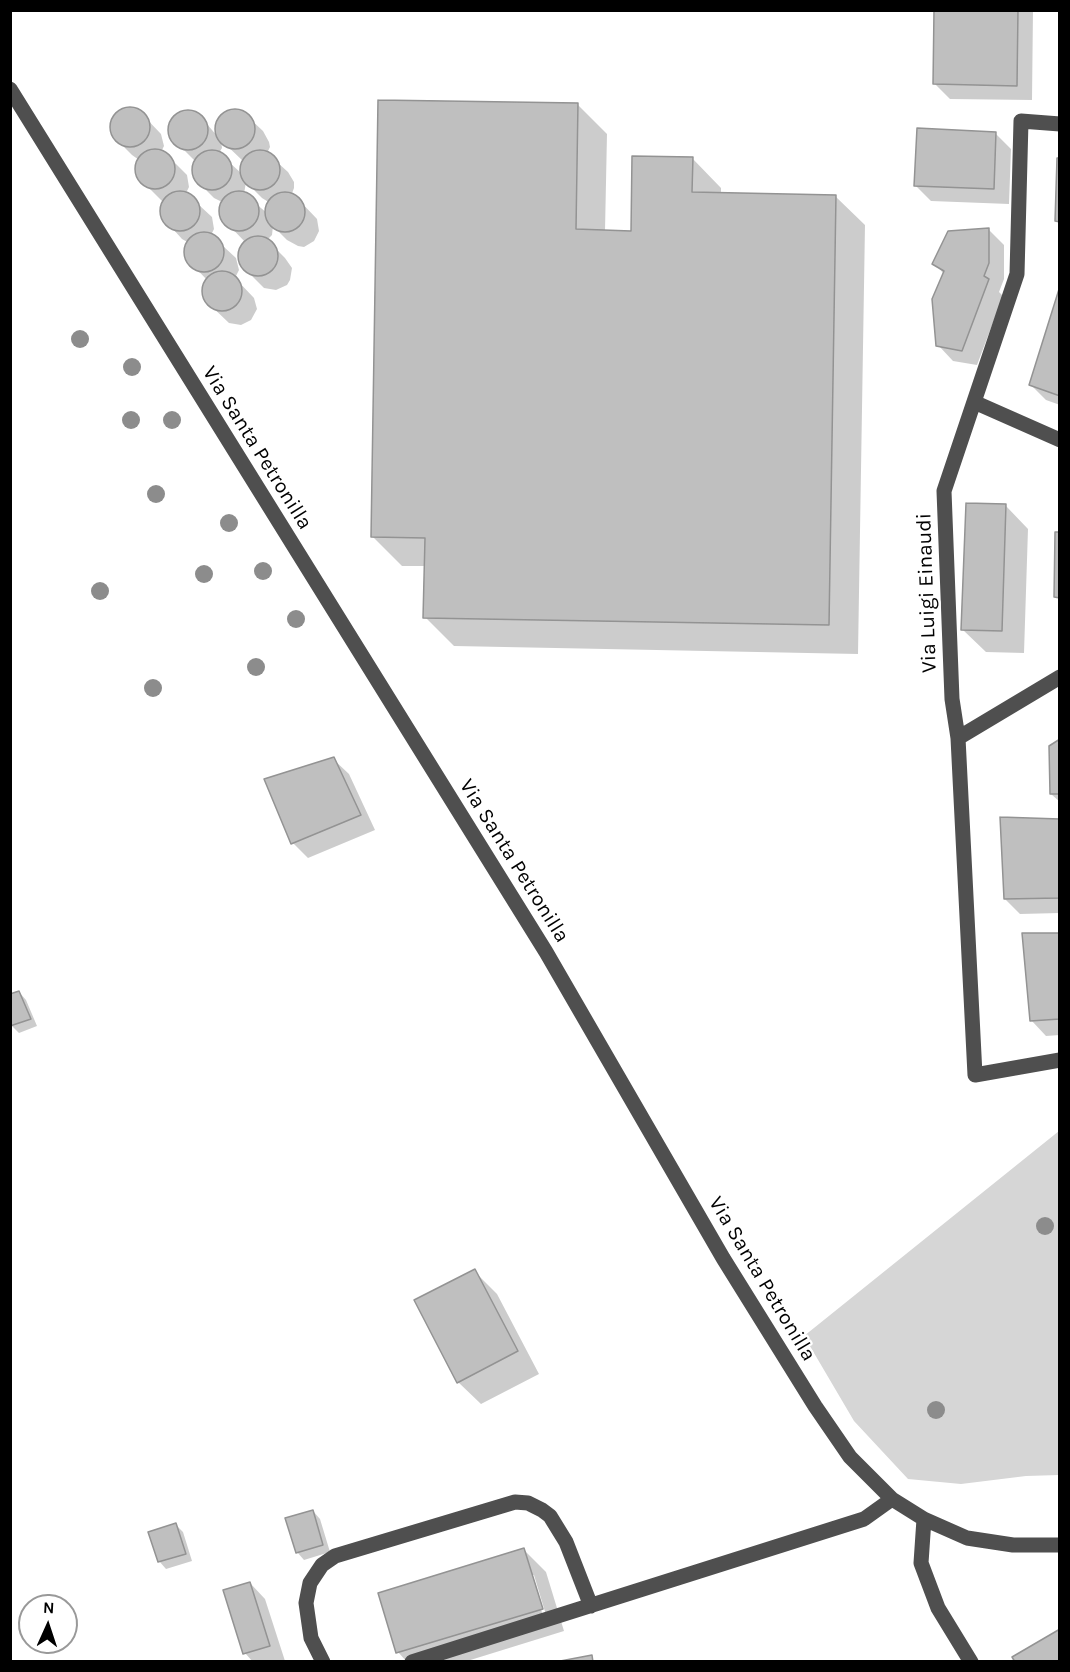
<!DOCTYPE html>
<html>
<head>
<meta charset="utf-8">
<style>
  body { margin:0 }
  #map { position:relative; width:1070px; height:1672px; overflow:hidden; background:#fff; font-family:Karla,sans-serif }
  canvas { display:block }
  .frame { position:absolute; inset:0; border:12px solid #000; pointer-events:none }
  .north { position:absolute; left:18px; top:1594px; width:60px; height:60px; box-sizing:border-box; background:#fff; border:2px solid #999; border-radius:50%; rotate:3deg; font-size:16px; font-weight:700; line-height:24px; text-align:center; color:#000 }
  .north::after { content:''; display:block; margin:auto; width:21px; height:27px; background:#000; clip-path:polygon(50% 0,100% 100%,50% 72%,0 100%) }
</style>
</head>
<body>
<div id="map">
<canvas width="1070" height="1672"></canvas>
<div class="frame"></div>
<div class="north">N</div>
</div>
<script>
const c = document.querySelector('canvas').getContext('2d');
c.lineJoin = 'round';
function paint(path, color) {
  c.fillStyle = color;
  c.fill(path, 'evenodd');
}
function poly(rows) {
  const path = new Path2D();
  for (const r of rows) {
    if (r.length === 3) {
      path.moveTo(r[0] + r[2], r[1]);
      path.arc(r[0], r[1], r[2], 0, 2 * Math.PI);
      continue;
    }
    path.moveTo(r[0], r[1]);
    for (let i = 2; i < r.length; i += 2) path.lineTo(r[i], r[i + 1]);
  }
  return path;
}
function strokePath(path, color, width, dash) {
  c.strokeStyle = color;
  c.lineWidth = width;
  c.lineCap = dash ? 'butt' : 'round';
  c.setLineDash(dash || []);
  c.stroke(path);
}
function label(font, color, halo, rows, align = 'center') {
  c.font = font + ' Karla,sans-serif';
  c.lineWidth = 4.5;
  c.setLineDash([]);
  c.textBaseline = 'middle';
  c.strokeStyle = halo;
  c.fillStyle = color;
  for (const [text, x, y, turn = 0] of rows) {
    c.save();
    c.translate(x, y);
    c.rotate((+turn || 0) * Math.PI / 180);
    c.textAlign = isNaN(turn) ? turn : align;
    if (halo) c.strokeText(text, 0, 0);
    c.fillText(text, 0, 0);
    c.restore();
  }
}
const green = poly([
  [1059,1131,1059,1475,1026,1476,961,1484,908,1479,854,1421,804,1336]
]);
const shadow = poly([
  [936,10,1033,10,1032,100,950,99,935,84],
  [578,105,607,134,605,231,632,232,692,158,721,188,721,194,835,196,865,225,858,654,454,646,425,617,426,566,402,566,372,536],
  [130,109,141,113,161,134,164,146,161,152,167,155,187,175,189,187,186,193,212,217,214,229,211,235,236,258,239,270,235,278,254,298,257,309,251,320,241,325,229,323,208,303,204,292,207,280,187,259,187,246,189,243,182,239,163,218,162,206,166,201,162,201,141,180,137,169,139,160,132,155,116,139,111,128,112,122,119,112],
  [188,111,200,116,218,137,218,124,224,115,236,111,247,116,263,131,269,142,270,147,267,153,288,172,294,182,294,188,291,196,297,198,317,219,319,231,314,241,304,247,298,246,287,240,273,226,272,235,267,240,285,258,292,268,290,280,287,285,276,290,264,288,244,268,239,256,243,245,246,243,222,218,222,206,224,203,214,198,198,182,194,170,196,162,170,136,169,131,173,119,177,115],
  [221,140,244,162,241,173,219,153,222,148],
  [246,182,262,198,270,203,267,213,244,194],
  [996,134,1011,149,1009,204,931,201,916,186],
  [988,229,1004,245,1004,279,999,292,1003,296,977,365,953,361,938,345,944,274,934,263],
  [1060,292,1060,405,1046,400,1031,385],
  [1006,506,1028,529,1024,653,986,652,963,630],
  [1060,740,1060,802,1051,794],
  [333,759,349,774,375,830,308,858,293,843],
  [1060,821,1060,913,1020,914,1005,899],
  [1060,935,1060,1035,1046,1036,1031,1020],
  [19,992,26,1000,37,1026,19,1033,10,1024],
  [474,1271,497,1294,539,1374,481,1404,458,1382],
  [313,1511,320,1519,330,1552,304,1560,297,1552],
  [176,1525,183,1532,192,1561,166,1569,159,1561],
  [524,1550,546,1572,564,1631,464,1662,407,1662,398,1652],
  [531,1575,534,1575,546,1615,543,1616],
  [250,1583,265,1599,285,1661,253,1662,245,1653]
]);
const building = poly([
  [934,10,1018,10,1017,86,933,84,934,10],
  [378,100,578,103,576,229,631,231,632,156,693,157,692,192,836,195,829,625,423,618,425,538,371,537,378,100],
  [130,127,20],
  [235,129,20],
  [188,130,20],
  [917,128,996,132,994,189,914,186,917,128],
  [155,169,20],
  [212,170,20],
  [260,170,20],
  [1057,158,1060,158,1060,222,1055,221,1057,158],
  [180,211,20],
  [239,211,20],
  [285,212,20],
  [989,228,989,263,984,276,989,279,962,351,936,346,932,299,944,271,932,264,948,231,989,228],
  [204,252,20],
  [258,256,20],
  [222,291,20],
  [1060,286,1060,396,1029,385,1060,286],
  [966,503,1006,504,1002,631,961,630,966,503],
  [1055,532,1060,532,1060,598,1054,597,1055,532],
  [1060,739,1060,794,1050,794,1049,746,1060,739],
  [334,757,361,815,291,844,264,779,334,757],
  [1000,817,1060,819,1060,898,1004,899,1000,817],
  [1022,933,1060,933,1060,1019,1030,1021,1022,933],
  [19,991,31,1019,10,1026,10,994,19,991],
  [475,1269,518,1351,457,1383,414,1300,475,1269],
  [313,1510,323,1545,296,1553,285,1518,313,1510],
  [176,1523,186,1554,158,1562,148,1532,176,1523],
  [524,1548,543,1609,396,1653,378,1593,524,1548],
  [250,1582,270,1646,243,1654,223,1590,250,1582],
  [1060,1629,1060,1662,1015,1662,1012,1657,1060,1629],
  [592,1655,593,1662,555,1662,592,1655]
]);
const minor = poly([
  [10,89,546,952,723,1258,815,1406,850,1457,892,1499,924,1519,967,1538,1013,1545,1060,1545],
  [1060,124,1021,121,1017,274,944,491,952,699,958,738,975,1075,1060,1060],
  [974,402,1060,440],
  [958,738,1060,677],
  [924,1519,921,1563,938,1608,971,1662],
  [323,1662,311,1638,306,1603,310,1583,322,1565,335,1556,515,1502,528,1503,542,1510,550,1516,566,1542,591,1606],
  [412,1662,864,1519,892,1499]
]);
const trees = [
  [80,339],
  [132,367],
  [131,420],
  [172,420],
  [156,494],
  [229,523],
  [263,571],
  [204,574],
  [100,591],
  [296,619],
  [256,667],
  [153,688],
  [1045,1226],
  [936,1410]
];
const streetNames = [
  ["Via Santa Petronilla",257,448,58],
  ["Via Luigi Einaudi",927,593,-92],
  ["Via Santa Petronilla",514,861,58],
  ["Via Santa Petronilla",762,1279,59]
];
paint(green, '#d6d6d6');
paint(shadow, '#0003');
paint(building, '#bfbfbf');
strokePath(building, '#939393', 1.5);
strokePath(minor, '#4f4f4f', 15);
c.fillStyle = '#8c8c8c';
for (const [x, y] of trees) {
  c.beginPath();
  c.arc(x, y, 9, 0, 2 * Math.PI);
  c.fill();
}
label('21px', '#000', '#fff', streetNames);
</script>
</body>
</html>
